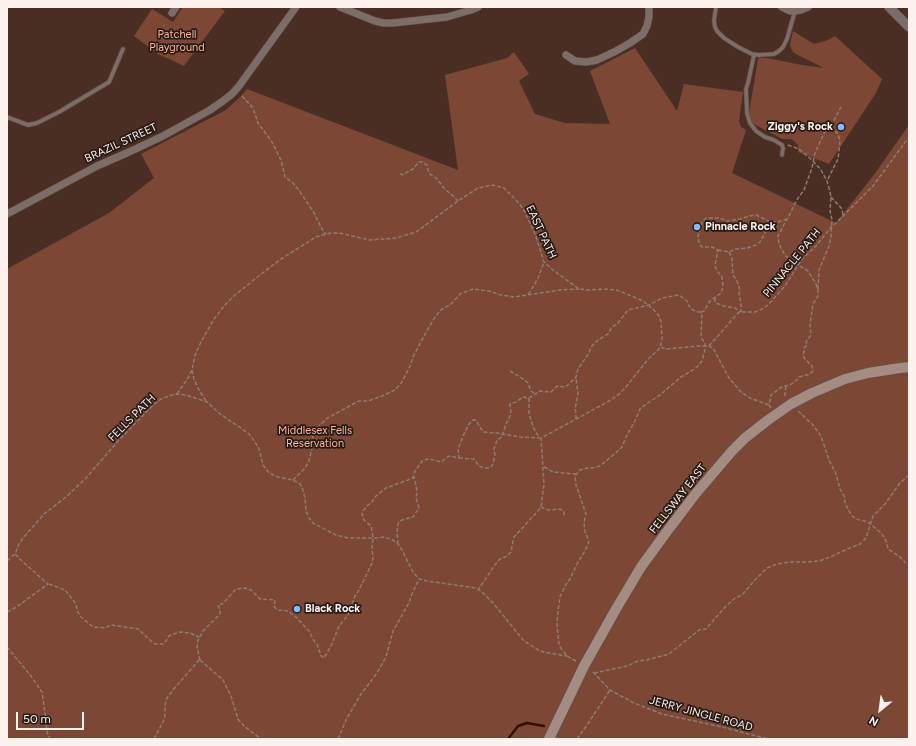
<!DOCTYPE html>
<html>
<head>
<meta charset="utf-8">
<style>
  body { margin:0 }
  #map { position:relative; width:916px; height:746px; overflow:hidden; background:#4a2e23; font-family:Figtree,sans-serif }
  canvas { display:block }
  .frame { position:absolute; inset:0; border:8px solid #fdf1ed; pointer-events:none }
  .north { position:absolute; left:860px; top:690px; width:40px; height:40px; -webkit-text-stroke:3px #271a15; paint-order:stroke; rotate:209deg; font-size:11px; font-weight:700; line-height:16px; text-align:center; color:#fdf1ed }
  .north::after { content:''; display:block; margin:auto; width:14px; height:18px; background:#fdf1ed; clip-path:polygon(50% 0,100% 100%,50% 72%,0 100%) }
  .scale { position:absolute; left:16px; top:712px; width:68px; height:18px; box-sizing:border-box; border:2px solid #fdf1ed; border-top:0; padding-left:5px; font-size:12px; line-height:14px; white-space:nowrap; color:#fdf1ed; -webkit-text-stroke:3px #271a15; paint-order:stroke }
</style>
</head>
<body>
<div id="map">
<canvas width="916" height="746"></canvas>
<div class="frame"></div>
<div class="north">N</div>
<div class="scale">50 m</div>
</div>
<script>
const c = document.querySelector('canvas').getContext('2d');
c.lineJoin = 'round';
function paint(path, color) {
  c.fillStyle = color;
  c.fill(path, 'evenodd');
}
function poly(rows) {
  const path = new Path2D();
  for (const r of rows) {
    path.moveTo(r[0], r[1]);
    for (let i = 2; i < r.length; i += 2) path.lineTo(r[i], r[i + 1]);
  }
  return path;
}
function strokePath(path, color, width, dash) {
  c.strokeStyle = color;
  c.lineWidth = width;
  c.lineCap = dash ? 'butt' : 'round';
  c.setLineDash(dash || []);
  c.stroke(path);
}
function label(font, color, halo, rows, align = 'center') {
  c.font = font + ' Figtree,sans-serif';
  c.lineWidth = 3.5;
  c.setLineDash([]);
  c.textBaseline = 'middle';
  c.strokeStyle = halo;
  c.fillStyle = color;
  for (const [text, x, y, turn = 0] of rows) {
    c.save();
    c.translate(x, y);
    c.rotate((+turn || 0) * Math.PI / 180);
    c.textAlign = isNaN(turn) ? turn : align;
    if (halo) c.strokeText(text, 0, 0);
    c.fillText(text, 0, 0);
    c.restore();
  }
}
const green = poly([
  [183,7,219,7,225,11,184,66,158,54,134,36,152,9,173,22],
  [793,31,814,44,828,40,835,36,882,79,876,93,829,164,798,152,798,145,793,140,790,139,782,139,752,123,749,113,758,59,759,58,767,58,802,65,824,68,796,54,793,52,791,48,790,44],
  [635,48,677,111,684,84,743,92,739,121,741,127,746,130,732,173,836,223,873,176,909,125,909,739,7,739,7,269,109,213,154,178,141,154,226,110,241,96,247,89,458,170,445,75,507,58,514,52,529,74,519,81,535,114,565,123,610,124,590,71]
]);
const stream = poly([
  [508,739,518,726,527,723,544,726]
]);
const path = poly([
  [242,96,253,108,258,123,272,142,281,160,285,177,293,183,298,189,313,211,323,231,326,234],
  [831,126,841,107],
  [788,145,799,149,813,161,821,170,827,181,830,192,831,197,830,210,832,220,831,237,829,246,819,270,818,289],
  [400,174,404,175,407,172,413,169,419,162,422,162,427,165,428,170,430,174,437,179,444,188,453,196,458,201],
  [831,197,842,209,843,216],
  [718,250,729,252,736,249,747,248,756,245,760,242,771,222],
  [729,252,732,258,733,275,737,281,740,290,739,293,741,303,741,312],
  [528,294,530,292,538,278,544,262],
  [715,298,715,302,716,303,724,306,735,308,740,312],
  [701,312,704,311,710,301,721,293,723,287,722,277,717,271,715,266,718,250,712,247,702,247,699,243,698,236,702,222,706,218,719,218,728,221,740,219,749,216,756,215,771,222,778,222,787,219],
  [709,346,738,313,741,312,755,312,762,309,768,305,785,286,802,259,816,246,832,226,836,223,873,186,909,137],
  [661,347,666,349,699,346,709,346,713,348,729,378,741,392,750,398,769,405],
  [192,370,194,379,199,390,206,401],
  [510,371,525,380,528,383,531,391,535,394],
  [177,394,188,378,192,370,195,355,201,342,214,319,224,306,235,295,260,275,281,259,316,237,326,234,332,233,339,233,370,240,396,238,416,232,458,201,478,188,493,185,504,188,515,199,521,206,525,212,535,234,544,262,553,270,579,289,589,290,604,289,616,290,627,294,643,301,653,309,659,316,661,322,662,340,660,347,658,350,649,358,626,387,619,394,611,400,567,424,541,438,544,484,541,507,537,512,514,537,513,541,511,552,507,556,500,559,497,562,478,590],
  [785,396,785,393,786,386],
  [529,398,529,414,534,429,539,437],
  [771,408,769,405,771,395,783,386,786,386,790,385,797,380,799,377,810,374,812,372,813,370,812,366,805,359,803,356,804,351,804,348,807,345,806,342,811,335,810,326,811,318,813,304,818,296,818,291,816,284,808,271,798,265,788,258,785,255,779,244,778,236,787,219,790,214,796,201,804,190,812,168,815,153,827,127,831,126,838,134,840,141,838,159,827,181],
  [798,411,813,425,821,436,829,460,836,474,840,489,844,496,845,503,851,515,856,519,868,522,880,532,885,538,888,549,900,557,909,566],
  [576,419,576,413,575,409,578,394,576,378],
  [459,458,474,459,479,466,484,468,488,468,492,466,495,456,494,449,497,440,502,437,506,424,511,414,510,404,516,402,523,397,529,398,540,391,551,392,557,386,565,387,569,384,576,377,578,369,589,353,591,347,598,340,608,334,612,327,618,323,628,310,649,305,662,298,679,295,687,301,688,304,691,309,698,312,701,312],
  [544,467,548,469,553,472,576,474],
  [293,480,305,468,309,461,312,448,313,435,316,429,326,419,353,404,359,401,368,401,382,396,395,390,402,382,410,366,414,355,424,336,435,317,441,310,451,304,460,294,473,289,489,291,501,295,514,297,560,290,579,289],
  [541,507,548,510,560,509,562,510,564,512,564,517],
  [398,544,397,532,398,524,400,521,405,519,413,517,419,508,416,498,417,491,414,477],
  [7,561,15,554],
  [49,584,65,590,69,595,76,604,77,610,80,616,93,627,105,628,111,625,138,629,151,641,155,644,163,644,166,641,169,636,173,634,181,632,190,633,199,637],
  [7,612,15,608,48,584,23,562,15,554,19,544,23,538,44,514,66,497,85,479,120,439,154,404,161,399,172,395,177,394,186,395,207,402,220,414,241,428,250,435,255,442,259,449,263,465,267,470,269,473,278,477,293,480,300,484,302,487,305,498,306,511,309,518,313,523,336,535,348,538,377,538,384,537,393,540,398,544,402,550,413,572,419,579,427,581,476,588,482,592,493,603,524,641,540,651,549,653,567,656],
  [7,647,31,676,42,692,45,713,47,732,50,739],
  [200,660,197,647,198,640,203,631,220,614,220,610,218,605,222,604,226,600,236,589,245,588,251,590,260,599,275,600,274,606,276,609,278,610,288,611,296,617,309,631,314,641,317,644,321,656,324,658,331,646,339,626,348,615,355,596,359,590,372,563,373,558,372,548,373,538,372,530,371,526,364,520,362,514,363,511,368,505,372,502,376,496,386,488,413,478,415,471,423,460,429,459,441,462,449,456,459,458,458,449,464,434,469,424,473,420,475,420,477,422,483,432,497,433,520,437,540,438],
  [200,660,223,680,231,696,238,719,244,726,261,739],
  [576,661,567,656,560,647,559,644,557,625,558,611,560,597,565,586,570,579,578,562,585,551,589,541,585,532,584,523,586,514,576,485,575,476,580,470,588,468,592,468,600,466,619,450,622,447,626,437,635,421,640,409,642,407,661,394,681,377,688,373,697,367,702,361,706,346,701,337,702,314,701,312],
  [593,672,610,690,634,703,662,714,722,727,768,739],
  [594,673,627,666,638,661,646,660,669,654,699,630,706,629,725,607,735,598,742,595,754,581,767,568,777,564,789,562,807,562,819,561,830,557,852,547,860,544,866,538,873,516,885,504,900,483,909,475],
  [154,739,164,720,165,715,165,705,167,698,173,690,199,660],
  [338,739,347,718,361,694,377,673,386,657,393,631,409,603,412,594,419,579],
  [577,739,589,722,610,690]
]);
const service = poly([
  [716,7,714,21,715,27,717,31,724,38,738,47,752,54,759,55,774,54,779,51,783,47,787,39,795,11],
  [754,55,748,83,746,89,747,113,750,123,756,131,765,137,774,140,782,145,783,148,782,155],
  [7,117,28,125,37,123,59,112,109,82,123,49]
]);
const minor = poly([
  [340,7,375,21,384,23,393,23,447,17,471,10,478,7],
  [782,7,790,11,795,11,801,10,808,7],
  [172,13,176,7],
  [566,55,575,61,586,62,597,60,616,51,630,43,643,34,647,26,649,17,649,7],
  [7,214,97,166,129,152,163,136,210,110,223,101,232,94,239,86,296,7]
]);
const tertiary = poly([
  [889,7,909,27]
]);
const secondary = poly([
  [549,739,584,666,616,609,641,567,668,530,697,492,732,451,745,438,768,420,791,404,812,393,845,379,868,373,900,368,909,367]
]);
const markers = [
  [841,127,4,"#82bcfa"],
  [697,227,4,"#82bcfa"],
  [297,609,4,"#82bcfa"]
];
const parkNames = [
  ["Patchell",177,35],
  ["Playground",177,48],
  ["Middlesex Fells",315,431],
  ["Reservation",315,444]
];
const poiNames = [
  ["Ziggy's Rock",833,127,"right"],
  ["Pinnacle Rock",705,227],
  ["Black Rock",305,609]
];
const streetNames = [
  ["BRAZIL STREET",121,143,-25],
  ["EAST PATH",541,232,65],
  ["PINNACLE PATH",792,263,-51],
  ["FELLS PATH",132,418,-45],
  ["FELLSWAY EAST",678,499,-52],
  ["JERRY JINGLE ROAD",701,714,15]
];
paint(green, '#7c4835');
strokePath(stream, '#370d00', 2.5);
strokePath(service, '#674d43', 5);
strokePath(minor, '#674d43', 8);
strokePath(tertiary, '#674d43', 10);
strokePath(secondary, '#674d43', 12);
strokePath(path, '#907a71', 1.5, [4, 2]);
strokePath(service, '#7c6d68', 3.5);
strokePath(minor, '#7c6d68', 7);
strokePath(tertiary, '#7c6d68', 9);
strokePath(secondary, '#a48c83', 10);
for (const [x, y, r, color] of markers) {
  const dot = new Path2D();
  dot.arc(x, y, r, 0, 2 * Math.PI);
  c.fillStyle = color;
  c.fill(dot);
  strokePath(dot, '#271a15', 1.5);
}
label('11px', '#fab49b', '#271a15', parkNames);
label('bold 11px', '#fdf1ed', '#271a15', poiNames, 'left');
label('11px', '#fdf1ed', '#271a15', streetNames);
</script>
</body>
</html>
